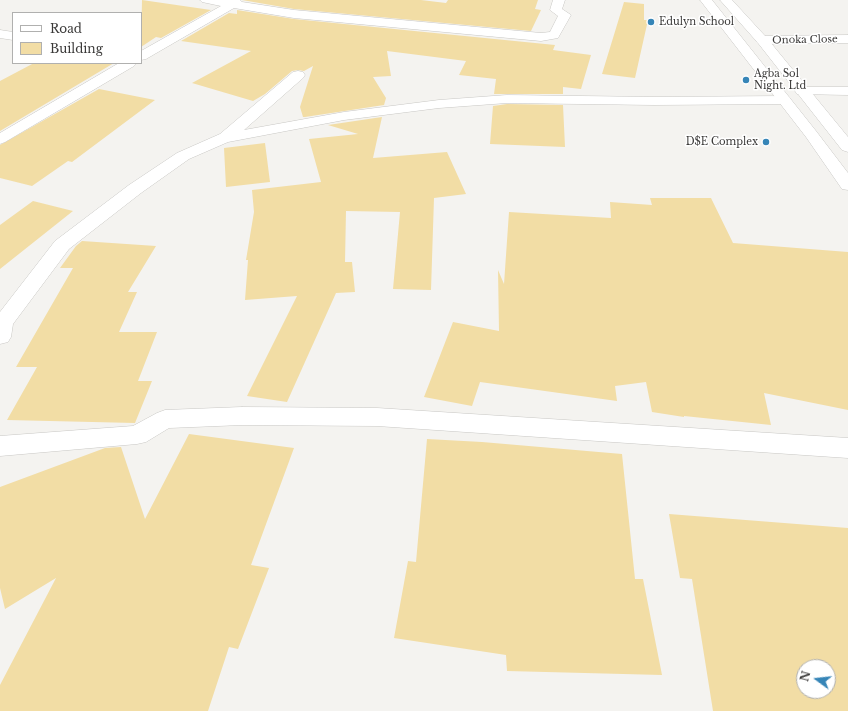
<!DOCTYPE html>
<html>
<head>
<meta charset="utf-8">
<style>
  body { margin:0 }
  #map { position:relative; width:848px; height:711px; overflow:hidden; background:#f4f3f0; font-family:"Libre Baskerville",serif }
  canvas { display:block }
  .legend { position:absolute; left:12px; top:12px; width:130px; height:52px; box-sizing:border-box; background:#fff; border:1px solid #b0b0af; margin:0; padding:5px 7px; list-style:none; font-size:12px; color:#3a3938 }
  .legend li { display:flex; align-items:center; gap:8px; height:20px }
  .legend b { width:20px; border:1px solid #b0b0af }
  .north { position:absolute; left:796px; top:659px; width:40px; height:40px; box-sizing:border-box; background:#fff; border:1px solid #b0b0af; border-radius:50%; rotate:285deg; font-size:11px; font-weight:700; line-height:16px; text-align:center; color:#3a3938 }
  .north::after { content:''; display:block; margin:auto; width:14px; height:18px; background:#3685b7; clip-path:polygon(50% 0,100% 100%,50% 72%,0 100%) }
</style>
</head>
<body>
<div id="map">
<canvas width="848" height="711"></canvas>
<ul class="legend">
<li><b style="height:5px;background:#fff"></b>Road</li>
<li><b style="height:11px;background:#f2dda5"></b>Building</li>
</ul>
<div class="north">N</div>
</div>
<script>
const c = document.querySelector('canvas').getContext('2d');
c.lineJoin = 'round';
function paint(path, color) {
  c.fillStyle = color;
  c.fill(path, 'evenodd');
}
function poly(rows) {
  const path = new Path2D();
  for (const r of rows) {
    path.moveTo(r[0], r[1]);
    for (let i = 2; i < r.length; i += 2) path.lineTo(r[i], r[i + 1]);
  }
  return path;
}
function strokePath(path, color, width, dash) {
  c.strokeStyle = color;
  c.lineWidth = width;
  c.lineCap = dash ? 'butt' : 'round';
  c.setLineDash(dash || []);
  c.stroke(path);
}
function label(font, color, halo, rows, align = 'center') {
  c.font = font + ' "Libre Baskerville",serif';
  c.lineWidth = 3;
  c.setLineDash([]);
  c.textBaseline = 'middle';
  c.strokeStyle = halo;
  c.fillStyle = color;
  for (const [text, x, y, turn = 0] of rows) {
    c.save();
    c.translate(x, y);
    c.rotate((+turn || 0) * Math.PI / 180);
    c.textAlign = isNaN(turn) ? turn : align;
    if (halo) c.strokeText(text, 0, 0);
    c.fillText(text, 0, 0);
    c.restore();
  }
}
const building = poly([
  [142,0,211,10,161,38,156,37,141,47],
  [242,0,421,0,446,3,448,0,538,0,535,9,541,10,531,31,294,9],
  [624,2,644,4,644,20,648,20,635,78,602,74],
  [237,10,294,19,555,45,553,50,591,55,581,89,563,87,563,94,494,94,496,79,459,75,466,61,387,51,391,76,373,77,386,98,384,105,305,117,303,117,300,107,313,66,304,71,298,70,292,71,265,94,253,101,192,83,251,51,181,41,229,13,237,14],
  [34,63,114,63,0,131,0,81],
  [99,89,155,100,72,162,68,161,32,186,0,178,0,145],
  [507,104,563,105,565,147,490,144,493,106],
  [382,117,373,158,447,152,466,194,434,198,431,290,393,289,400,212,346,211,345,262,352,262,355,292,336,293,287,402,247,396,297,296,245,300,248,260,246,260,254,212,252,190,321,182,309,139,358,134,328,125],
  [265,143,270,182,226,187,224,148],
  [650,198,711,198,733,243,848,252,848,410,764,393,771,425,684,416,684,417,652,412,646,382,615,386,617,401,480,382,472,406,424,397,453,322,499,331,498,270,504,284,509,212,611,218,610,202,652,205],
  [33,201,73,211,0,269,0,225],
  [82,241,156,246,128,292,137,292,119,332,157,332,138,381,152,381,135,423,7,420,37,367,16,367,73,268,60,268,76,246],
  [189,434,294,448,251,565,269,568,238,649,229,647,208,711,0,711,0,685,56,578,5,609,0,588,0,487,105,448,121,447,145,519],
  [427,439,482,442,622,454,635,579,643,579,662,675,507,671,506,655,394,638,408,561,416,562],
  [669,514,848,528,848,711,713,711,692,579,680,578],
  [804,667,828,667,828,691,804,691]
]);
const street = poly([
  [200,0,240,0,242,2,294,10,541,33,550,32,558,16,550,10,553,0,565,0,562,9,571,15,558,38,541,41,294,18,234,8,146,59,141,60,141,51,221,6,202,2,200,0],
  [0,30,13,32,13,40,0,38,0,30],
  [848,35,848,43,762,44,758,43,756,40,758,37,762,36,848,35],
  [119,63,136,63,134,66,5,142,0,144,0,133,119,63],
  [298,71,303,72,305,75,303,78,244,130,344,112,439,100,507,95,654,97,784,96,789,97,791,100,789,103,784,104,654,105,507,103,439,108,344,120,228,142,189,159,141,193,69,249,13,324,11,337,8,342,0,344,0,312,55,241,129,185,177,153,220,134,293,72,298,71],
  [802,87,848,87,848,95,797,94,795,91,797,88,802,87],
  [242,407,377,408,848,438,848,458,377,426,242,425,169,428,146,442,137,444,0,456,0,436,133,426,157,413,165,410,242,407]
]);
const secondary = poly([
  [700,0,712,0,816,131,848,173,848,190,842,189,806,137,700,0],
  [720,0,732,0,766,37,848,137,848,152,842,150,758,43,720,0]
]);
const markers = [
  [651,22,4,"#3685b7"],
  [746,80,4,"#3685b7"],
  [766,142,4,"#3685b7"]
];
const farPoinames = [
  ["Edulyn School",659,22],
  ["Agba Sol",754,74],
  ["Night. Ltd",754,86],
  ["D$E Complex",758,142,"right"]
];
const farStreetnames = [
  ["Onoka Close",805,40,-1]
];
paint(building, '#f2dda5');
strokePath(street, '#c8c7c4', 1);
strokePath(secondary, '#c8c7c4', 1);
paint(street, '#fff');
paint(secondary, '#fff');
for (const [x, y, r, color] of markers) {
  const dot = new Path2D();
  dot.arc(x, y, r, 0, 2 * Math.PI);
  c.fillStyle = color;
  c.fill(dot);
  strokePath(dot, '#fff', 1.5);
}
label('10px', '#3a3938', '#fff', farPoinames, 'left');
label('10px', '#3a3938', '#fff', farStreetnames);
</script>
</body>
</html>
